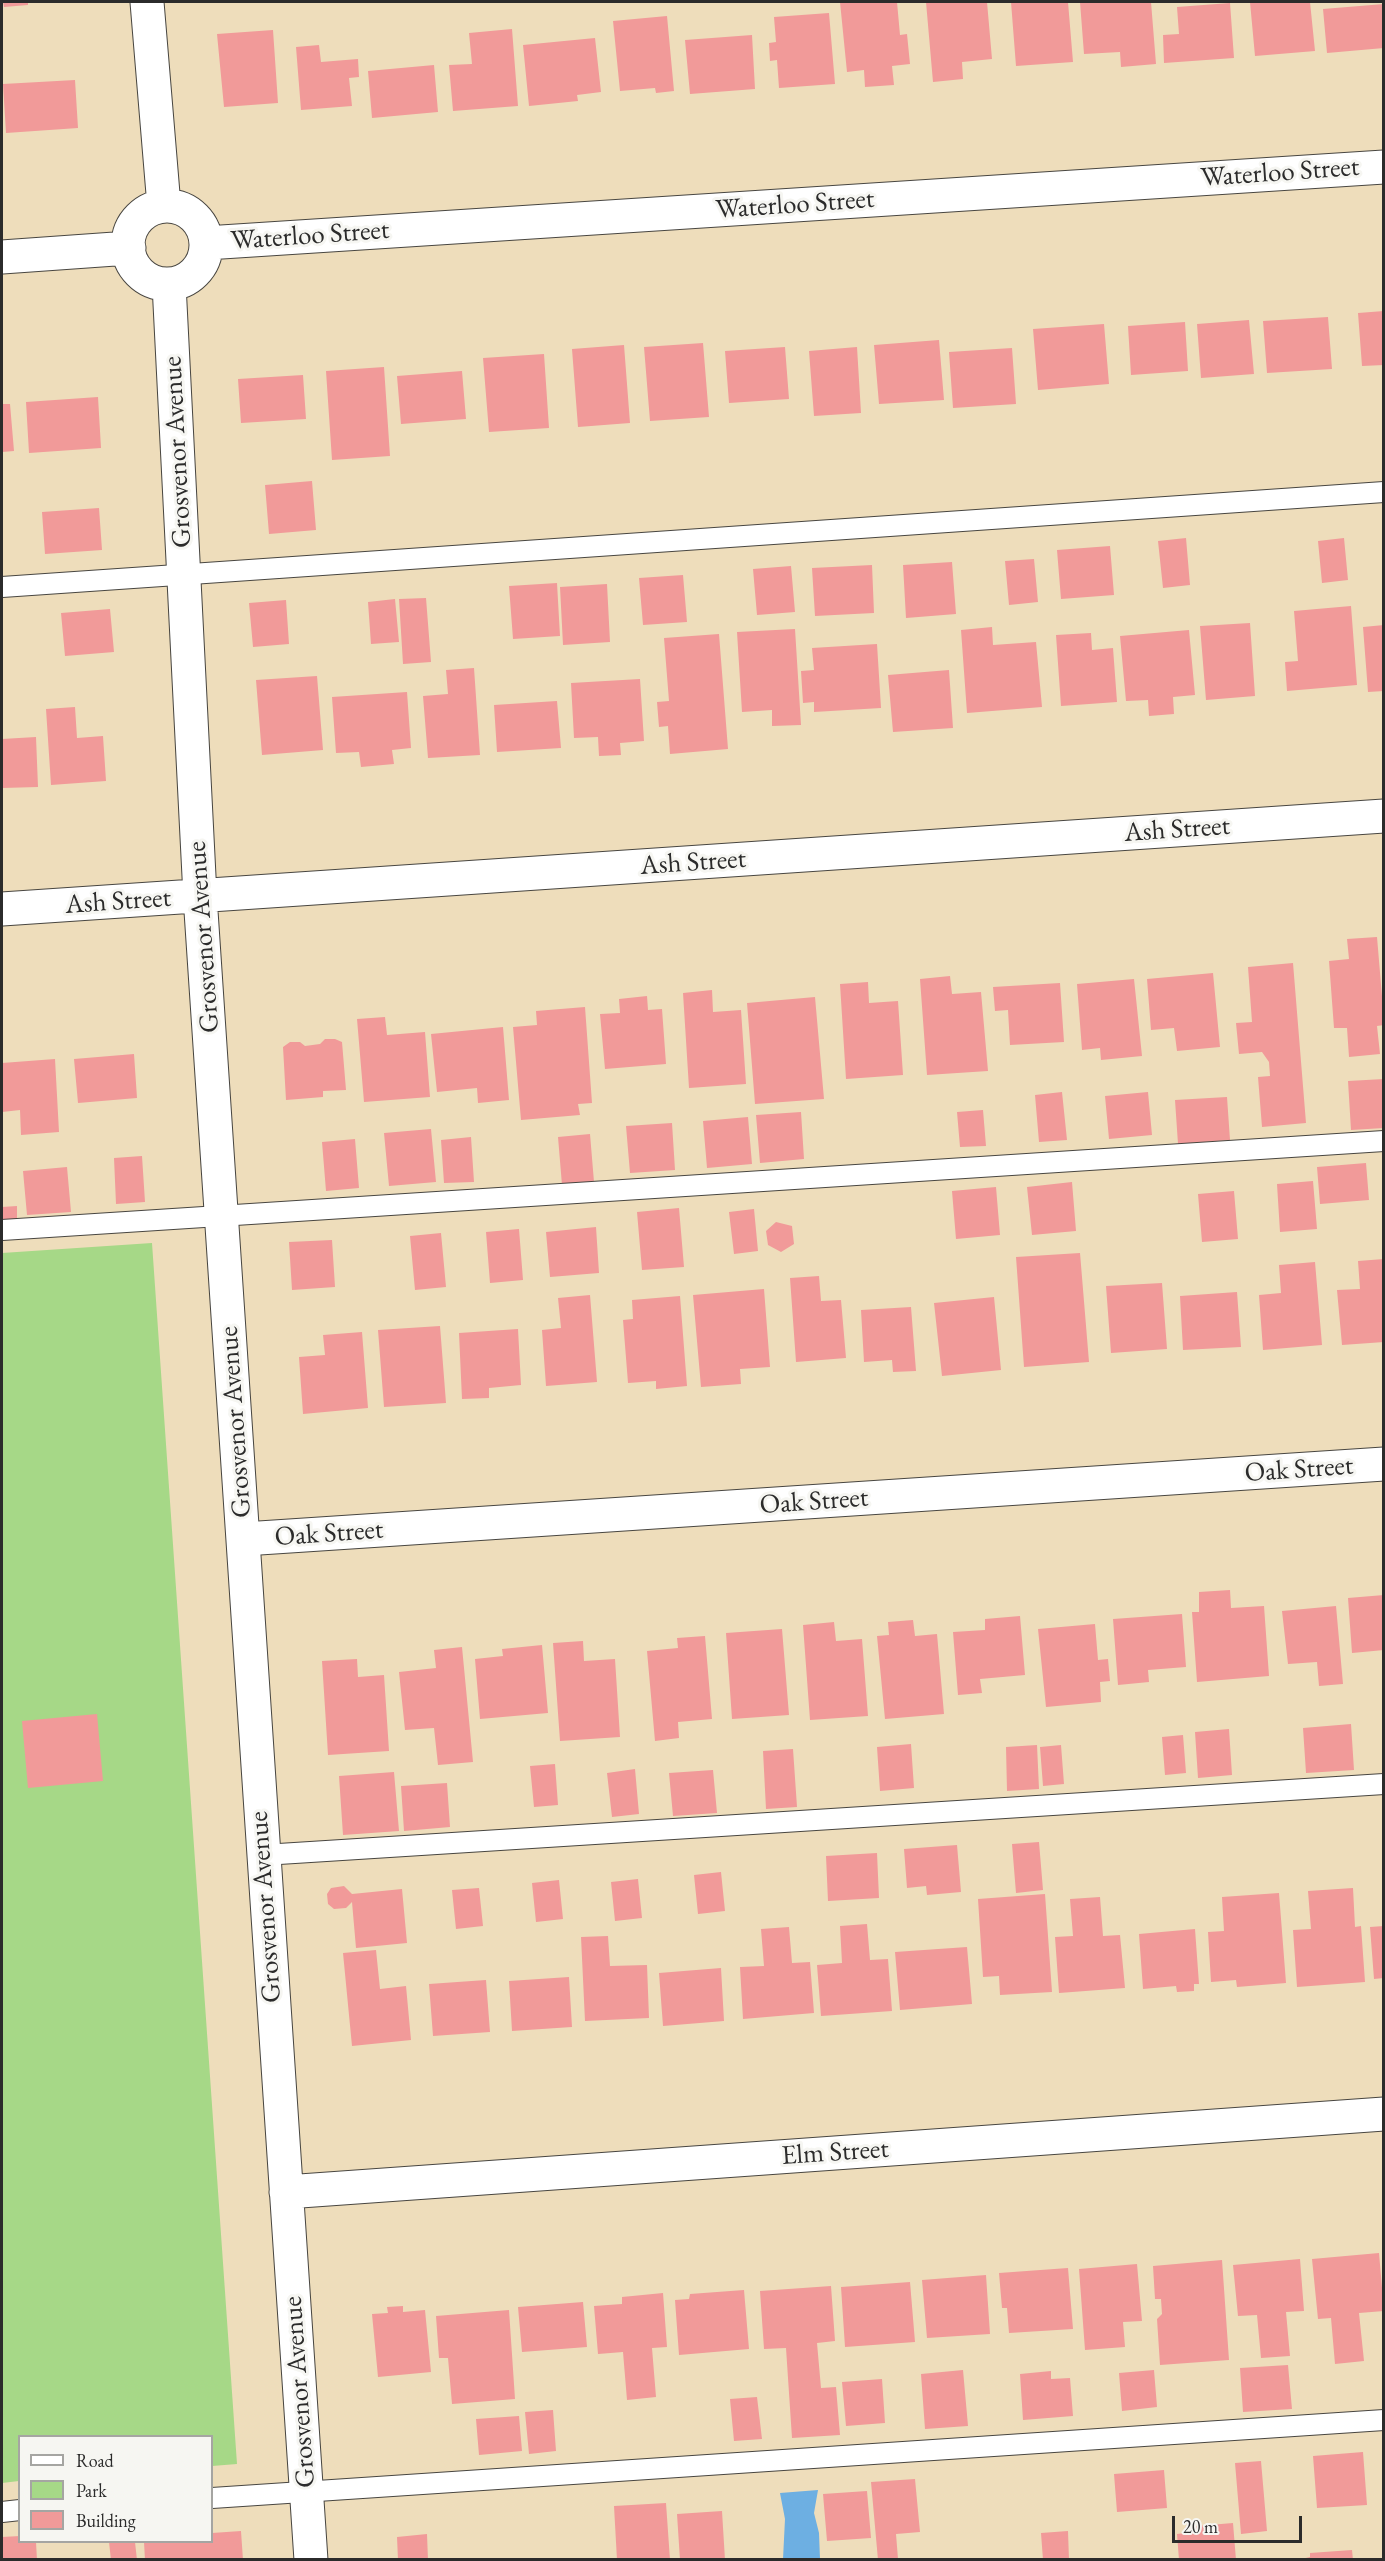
<!DOCTYPE html>
<html>
<head>
<meta charset="utf-8">
<style>
  body { margin:0 }
  #map { position:relative; width:1385px; height:2561px; overflow:hidden; background:#edb; font-family:"EB Garamond",serif }
  canvas { display:block }
  .frame { position:absolute; inset:0; border:3px solid #2b2b2b; pointer-events:none }
  .legend { position:absolute; left:18px; top:2435px; width:195px; height:108px; box-sizing:border-box; background:#f6f6f2; border:2px solid #a5a5a2; margin:0; padding:8px 10px; list-style:none; font-size:18px; color:#2b2b2b }
  .legend li { display:flex; align-items:center; gap:12px; height:30px }
  .legend b { width:30px; border:2px solid #a5a5a2 }
  .scale { position:absolute; left:1172px; top:2516px; width:130px; height:27px; box-sizing:border-box; border:3px solid #2b2b2b; border-top:0; padding-left:8px; font-size:18px; line-height:21px; white-space:nowrap; color:#2b2b2b; -webkit-text-stroke:4px #f6f6f2; paint-order:stroke }
</style>
</head>
<body>
<div id="map">
<canvas width="1385" height="2561"></canvas>
<div class="frame"></div>
<ul class="legend">
<li><b style="height:8px;background:#fff"></b>Road</li>
<li><b style="height:16px;background:#a6d887"></b>Park</li>
<li><b style="height:16px;background:#f19a99"></b>Building</li>
</ul>
<div class="scale">20 m</div>
</div>
<script>
const c = document.querySelector('canvas').getContext('2d');
c.lineJoin = 'round';
function paint(path, color) {
  c.fillStyle = color;
  c.fill(path, 'evenodd');
}
function poly(rows) {
  const path = new Path2D();
  for (const r of rows) {
    if (r.length === 3) {
      path.moveTo(r[0] + r[2], r[1]);
      path.arc(r[0], r[1], r[2], 0, 2 * Math.PI);
      continue;
    }
    path.moveTo(r[0], r[1]);
    for (let i = 2; i < r.length; i += 2) path.lineTo(r[i], r[i + 1]);
  }
  return path;
}
function strokePath(path, color, width, dash) {
  c.strokeStyle = color;
  c.lineWidth = width;
  c.lineCap = dash ? 'butt' : 'round';
  c.setLineDash(dash || []);
  c.stroke(path);
}
function label(font, color, halo, rows, align = 'center') {
  c.font = font + ' "EB Garamond",serif';
  c.lineWidth = 6;
  c.setLineDash([]);
  c.textBaseline = 'middle';
  c.strokeStyle = halo;
  c.fillStyle = color;
  for (const [text, x, y, turn = 0] of rows) {
    c.save();
    c.translate(x, y);
    c.rotate((+turn || 0) * Math.PI / 180);
    c.textAlign = isNaN(turn) ? turn : align;
    if (halo) c.strokeText(text, 0, 0);
    c.fillText(text, 0, 0);
    c.restore();
  }
}
const green = poly([
  [152,1243,237,2464,212,2466,212,2436,20,2436,19,2481,2,2483,2,1253]
]);
const water = poly([
  [818,2490,814,2513,819,2533,820,2559,783,2559,785,2519,780,2493]
]);
const building = poly([
  [3,2,28,2,28,5,4,7],
  [840,2,897,2,900,35,907,34,910,64,892,66,894,85,865,87,864,70,847,72],
  [926,2,987,2,992,59,962,62,963,79,933,82],
  [1011,2,1068,2,1073,62,1016,66],
  [1080,2,1151,2,1156,64,1121,67,1120,52,1084,54],
  [1250,2,1310,2,1315,51,1255,56],
  [1230,3,1234,58,1164,63,1163,35,1179,34,1177,7],
  [1384,4,1384,48,1327,53,1323,9],
  [829,13,835,84,779,88,777,60,770,61,769,43,776,42,774,17],
  [667,16,674,91,656,93,655,88,620,91,613,21],
  [512,29,518,106,453,111,449,65,472,64,469,33],
  [273,30,278,103,224,107,217,34],
  [752,35,755,89,690,94,685,40],
  [595,38,601,92,577,95,578,101,529,106,523,45],
  [319,45,321,62,358,59,359,77,349,78,352,106,301,110,296,47],
  [434,65,438,112,372,118,368,71],
  [75,80,78,128,6,133,3,84],
  [1384,311,1384,365,1362,366,1358,313],
  [1328,317,1332,369,1267,373,1263,321],
  [1249,320,1254,374,1201,378,1197,324],
  [1185,322,1188,371,1131,375,1128,326],
  [1104,324,1109,384,1038,390,1033,329],
  [939,340,944,400,879,404,874,345],
  [703,343,709,417,650,421,644,347],
  [624,345,630,423,578,427,572,349],
  [785,347,789,399,729,403,725,351],
  [857,347,861,413,814,416,809,351],
  [1012,348,1016,404,953,408,949,352],
  [544,354,549,428,489,432,483,358],
  [384,367,390,456,332,460,326,371],
  [462,371,466,419,401,424,397,376],
  [303,375,306,419,241,423,238,379],
  [98,397,101,448,29,453,26,402],
  [2,404,10,404,14,451,2,452],
  [312,481,316,530,269,534,265,485],
  [99,508,102,550,45,554,42,512],
  [1186,538,1190,585,1163,588,1158,541],
  [1344,538,1348,580,1322,583,1318,541],
  [1110,546,1114,595,1061,599,1057,550],
  [1034,559,1038,602,1009,605,1005,561],
  [952,562,956,614,906,618,903,565],
  [872,565,874,613,815,616,812,568],
  [791,566,795,612,757,615,753,569],
  [683,575,687,622,643,625,639,578],
  [557,583,560,636,513,639,509,586],
  [607,584,610,642,563,645,560,587],
  [426,598,431,662,403,664,399,599],
  [395,599,399,642,371,644,368,602],
  [286,600,289,644,253,647,249,603],
  [1351,606,1357,685,1287,691,1285,662,1298,661,1294,611],
  [110,609,114,652,65,656,61,613],
  [1250,623,1255,696,1206,700,1200,626],
  [1384,625,1384,691,1368,692,1363,627],
  [992,627,993,645,1036,642,1042,707,967,713,961,630],
  [795,629,801,725,772,726,772,710,742,712,737,632],
  [1189,630,1195,695,1173,697,1174,714,1149,716,1148,700,1126,701,1120,636],
  [1091,633,1092,650,1113,648,1117,702,1061,706,1056,635],
  [719,634,728,749,670,754,668,726,659,727,657,702,669,701,664,638],
  [877,644,881,708,814,712,814,702,803,703,801,671,814,670,812,648],
  [474,668,480,755,428,758,423,696,448,694,446,670],
  [949,670,953,728,893,732,888,675],
  [317,676,323,750,262,755,256,680],
  [640,679,644,741,620,743,621,755,599,756,598,737,574,738,571,683],
  [407,692,411,748,392,750,394,764,361,767,359,752,336,753,332,697],
  [557,701,561,748,497,752,494,705],
  [75,707,77,738,103,736,106,781,51,785,46,709],
  [36,737,38,787,2,788,2,739],
  [1377,937,1384,1020,1384,1025,1377,1026,1380,1054,1349,1057,1347,1028,1334,1028,1329,961,1349,959,1347,939],
  [1293,963,1306,1123,1262,1127,1258,1077,1270,1076,1269,1062,1262,1052,1239,1054,1236,1023,1252,1022,1248,967],
  [1213,973,1220,1047,1177,1051,1174,1028,1151,1030,1147,979],
  [950,976,952,994,981,992,988,1071,927,1075,920,979],
  [1134,979,1142,1056,1101,1060,1100,1048,1082,1050,1077,984],
  [868,982,869,1003,898,1001,903,1075,846,1079,840,984],
  [1060,983,1064,1042,1010,1045,1008,1010,995,1011,993,987],
  [712,990,713,1012,741,1010,746,1084,689,1088,683,993],
  [647,996,648,1010,662,1009,666,1064,605,1069,600,1014,620,1013,619,999],
  [815,997,824,1099,755,1104,747,1003],
  [585,1007,592,1103,578,1104,580,1115,521,1120,513,1027,537,1025,536,1011],
  [385,1017,387,1035,425,1032,430,1097,364,1102,357,1019],
  [503,1027,509,1100,478,1103,477,1088,437,1092,431,1034],
  [325,1039,335,1039,342,1042,346,1090,323,1091,323,1097,286,1100,283,1047,290,1042,300,1042,305,1046,320,1044],
  [134,1054,137,1098,78,1103,74,1059],
  [55,1059,59,1132,21,1135,20,1110,2,1112,2,1063],
  [1384,1079,1384,1128,1351,1130,1348,1081],
  [1062,1092,1067,1140,1039,1142,1035,1095],
  [1148,1092,1152,1135,1109,1139,1105,1096],
  [1227,1097,1230,1140,1178,1144,1175,1100],
  [983,1110,986,1146,960,1147,957,1112],
  [801,1112,804,1159,760,1163,756,1115],
  [748,1117,752,1164,707,1168,703,1121],
  [672,1123,675,1170,630,1173,626,1126],
  [431,1129,436,1182,389,1186,384,1133],
  [590,1134,594,1182,562,1185,558,1137],
  [471,1137,474,1182,444,1183,441,1140],
  [355,1139,359,1188,326,1191,322,1142],
  [142,1156,145,1202,116,1204,114,1158],
  [1366,1163,1369,1200,1320,1204,1317,1167],
  [67,1167,71,1212,27,1215,23,1171],
  [1313,1181,1317,1229,1280,1232,1277,1184],
  [1072,1182,1076,1231,1032,1235,1027,1187],
  [996,1187,1000,1235,956,1239,952,1191],
  [1234,1191,1238,1239,1202,1242,1198,1194],
  [17,1206,17,1219,2,1220,2,1207],
  [679,1208,684,1267,642,1270,637,1212],
  [754,1209,758,1251,734,1254,729,1212],
  [776,1222,792,1226,794,1244,781,1252,768,1245,766,1231],
  [596,1227,599,1273,550,1277,546,1232],
  [519,1229,523,1280,490,1283,486,1232],
  [441,1233,446,1287,415,1290,410,1236],
  [332,1240,335,1287,292,1290,289,1242],
  [1080,1253,1089,1362,1024,1367,1016,1257],
  [1384,1259,1384,1342,1342,1345,1337,1290,1360,1289,1358,1261],
  [1315,1262,1322,1345,1263,1350,1259,1295,1281,1293,1279,1265],
  [819,1276,821,1301,841,1300,846,1358,796,1362,790,1278],
  [1162,1283,1167,1349,1111,1353,1106,1286],
  [764,1289,770,1367,740,1369,741,1384,701,1387,693,1295],
  [1237,1292,1241,1347,1183,1350,1180,1296],
  [590,1295,597,1382,546,1386,542,1330,561,1328,558,1298],
  [680,1296,687,1386,656,1389,656,1381,628,1383,623,1320,633,1319,632,1300],
  [994,1297,1001,1370,942,1376,934,1303],
  [911,1307,916,1371,893,1372,892,1360,864,1362,861,1310],
  [440,1326,446,1403,384,1407,378,1330],
  [518,1329,521,1385,489,1388,489,1398,462,1399,459,1333],
  [362,1332,368,1408,303,1414,299,1357,325,1355,323,1335],
  [1230,1590,1231,1608,1264,1606,1269,1676,1197,1682,1192,1612,1199,1612,1199,1592],
  [1384,1595,1384,1650,1352,1653,1348,1598],
  [1336,1606,1343,1684,1319,1686,1317,1662,1288,1664,1282,1611],
  [1182,1614,1186,1667,1148,1670,1149,1682,1118,1685,1113,1619],
  [1020,1616,1025,1675,980,1679,982,1693,958,1695,953,1632,985,1630,985,1619],
  [913,1620,915,1636,937,1634,944,1714,885,1719,877,1636,889,1635,888,1622],
  [834,1622,836,1641,862,1639,868,1716,810,1720,803,1625],
  [1095,1624,1098,1660,1108,1659,1110,1681,1100,1682,1101,1702,1046,1707,1038,1629],
  [782,1629,789,1715,732,1719,726,1633],
  [705,1636,712,1719,678,1722,679,1738,655,1741,647,1651,678,1648,677,1638],
  [583,1641,584,1661,615,1659,620,1737,560,1741,553,1643],
  [542,1645,548,1713,480,1719,475,1659,503,1656,502,1649],
  [462,1647,473,1762,438,1765,434,1728,405,1730,399,1672,436,1668,434,1650],
  [357,1659,358,1677,384,1675,389,1751,328,1755,322,1661],
  [97,1714,103,1781,28,1788,22,1721],
  [1351,1724,1354,1770,1306,1773,1303,1728],
  [1229,1729,1232,1775,1198,1778,1195,1732],
  [1183,1735,1186,1773,1165,1775,1162,1737],
  [911,1744,914,1788,880,1791,877,1747],
  [1037,1745,1039,1789,1007,1791,1006,1747],
  [1061,1745,1064,1784,1043,1786,1040,1747],
  [793,1749,797,1807,766,1809,763,1751],
  [555,1764,558,1805,534,1807,530,1766],
  [635,1769,639,1814,612,1817,607,1773],
  [713,1770,717,1813,673,1816,669,1773],
  [394,1772,399,1831,343,1835,339,1776],
  [447,1783,450,1827,404,1831,401,1786],
  [1039,1842,1043,1890,1016,1893,1012,1844],
  [957,1845,961,1892,927,1895,926,1886,907,1888,904,1849],
  [877,1853,879,1898,828,1901,826,1856],
  [721,1872,725,1911,698,1914,694,1875],
  [638,1879,642,1918,615,1921,611,1882],
  [559,1880,563,1919,536,1922,532,1883],
  [344,1886,352,1894,402,1889,407,1943,356,1948,352,1902,346,1908,334,1909,328,1904,327,1894,331,1888],
  [479,1888,483,1926,456,1929,452,1890],
  [1353,1888,1355,1927,1361,1926,1365,1982,1297,1987,1293,1930,1311,1929,1308,1891],
  [1279,1893,1286,1983,1237,1987,1236,1980,1211,1982,1208,1932,1224,1931,1222,1897],
  [1045,1894,1052,1992,1000,1995,999,1976,983,1977,978,1899],
  [1100,1897,1103,1936,1120,1935,1125,1988,1059,1993,1055,1937,1073,1936,1070,1899],
  [867,1924,870,1960,888,1959,892,2011,821,2016,817,1965,842,1963,840,1926],
  [1384,1926,1384,1978,1374,1979,1370,1927],
  [789,1927,792,1963,810,1962,814,2013,743,2019,740,1967,764,1966,761,1929],
  [1195,1929,1199,1984,1194,1984,1194,1991,1177,1992,1176,1986,1143,1989,1139,1934],
  [608,1936,610,1966,647,1965,649,2018,585,2021,581,1937],
  [967,1947,972,2004,900,2010,895,1952],
  [376,1950,380,1989,406,1986,411,2040,352,2046,343,1953],
  [721,1968,724,2021,663,2026,659,1973],
  [569,1977,572,2027,512,2031,509,1981],
  [486,1980,490,2032,433,2036,429,1984],
  [1379,2253,1384,2311,1359,2313,1364,2361,1335,2364,1331,2318,1318,2319,1312,2259],
  [1300,2259,1304,2311,1286,2312,1290,2356,1261,2358,1257,2315,1238,2316,1233,2265],
  [1222,2260,1229,2360,1160,2365,1157,2319,1162,2314,1161,2299,1155,2299,1153,2266],
  [1137,2264,1142,2321,1123,2322,1125,2347,1085,2350,1079,2269],
  [1068,2268,1073,2329,1009,2333,1007,2308,1002,2308,999,2273],
  [986,2275,990,2334,927,2338,922,2280],
  [910,2282,915,2342,845,2347,841,2287],
  [831,2286,835,2341,817,2343,821,2388,836,2387,840,2435,792,2438,786,2348,764,2349,760,2291],
  [744,2290,749,2349,679,2355,675,2300,689,2299,690,2294],
  [663,2293,667,2347,652,2348,656,2397,627,2400,623,2352,598,2354,594,2306,622,2304,622,2297],
  [583,2302,587,2347,522,2352,518,2307],
  [403,2306,403,2312,425,2310,431,2372,378,2377,372,2314,388,2313,387,2307],
  [509,2310,515,2399,452,2404,448,2358,439,2358,436,2316],
  [1288,2365,1292,2409,1243,2412,1240,2368],
  [963,2370,968,2426,925,2429,921,2374],
  [1154,2370,1157,2407,1122,2411,1119,2373],
  [1051,2371,1051,2379,1070,2378,1073,2416,1023,2420,1020,2374],
  [882,2379,885,2423,846,2426,842,2382],
  [757,2397,762,2439,734,2441,730,2399],
  [553,2410,556,2451,529,2454,525,2412],
  [519,2416,522,2451,479,2455,476,2419],
  [1363,2452,1367,2505,1317,2508,1313,2456],
  [1261,2461,1267,2531,1241,2534,1235,2463],
  [1164,2470,1167,2508,1117,2512,1114,2474],
  [915,2479,920,2532,896,2534,898,2559,878,2560,871,2482],
  [867,2491,871,2538,827,2541,823,2494],
  [666,2503,670,2560,617,2560,614,2506],
  [722,2511,725,2560,680,2560,677,2514],
  [1233,2523,1236,2560,1179,2560,1177,2534,1185,2533,1185,2527],
  [241,2531,243,2560,145,2560,144,2542,212,2542,212,2533],
  [1068,2531,1069,2560,1043,2560,1041,2533],
  [427,2534,428,2560,398,2560,397,2537],
  [20,2536,20,2542,36,2542,37,2560,2,2560,2,2537],
  [109,2542,135,2542,137,2560,111,2560],
  [1352,2550,1353,2560,1297,2560,1310,2557,1310,2553]
]);
const lane = poly([
  [2,587,1384,492],
  [2,1230,1384,1141],
  [263,1855,1384,1784],
  [212,2498,1384,2420],
  [2,2512,20,2510]
]);
const street = poly([
  [147,2,164,206],
  [167,245,39],
  [206,243,1384,167],
  [2,257,129,248],
  [169,284,200,896,311,2560],
  [2,909,1384,816],
  [244,1539,1384,1464],
  [286,2192,1384,2114]
]);
const streetNames = [
  ["Waterloo Street",1280,173,-4],
  ["Waterloo Street",795,205,-4],
  ["Waterloo Street",310,236,-4],
  ["Grosvenor Avenue",178,452,-93],
  ["Ash Street",1177,830,-4],
  ["Ash Street",693,863,-4],
  ["Ash Street",118,902,-4],
  ["Grosvenor Avenue",204,937,-94],
  ["Grosvenor Avenue",236,1422,-94],
  ["Oak Street",1299,1470,-4],
  ["Oak Street",814,1502,-4],
  ["Oak Street",329,1534,-4],
  ["Grosvenor Avenue",266,1907,-94],
  ["Elm Street",835,2153,-4],
  ["Grosvenor Avenue",300,2392,-94]
];
paint(green, '#a6d887');
paint(water, '#6dafe2');
paint(building, '#f19a99');
strokePath(lane, '#484641', 22);
strokePath(street, '#484641', 35);
strokePath(lane, '#fff', 20);
strokePath(street, '#fff', 33);
label('27px', '#2b2b2b', '#f6f6f2', streetNames);
</script>
</body>
</html>
